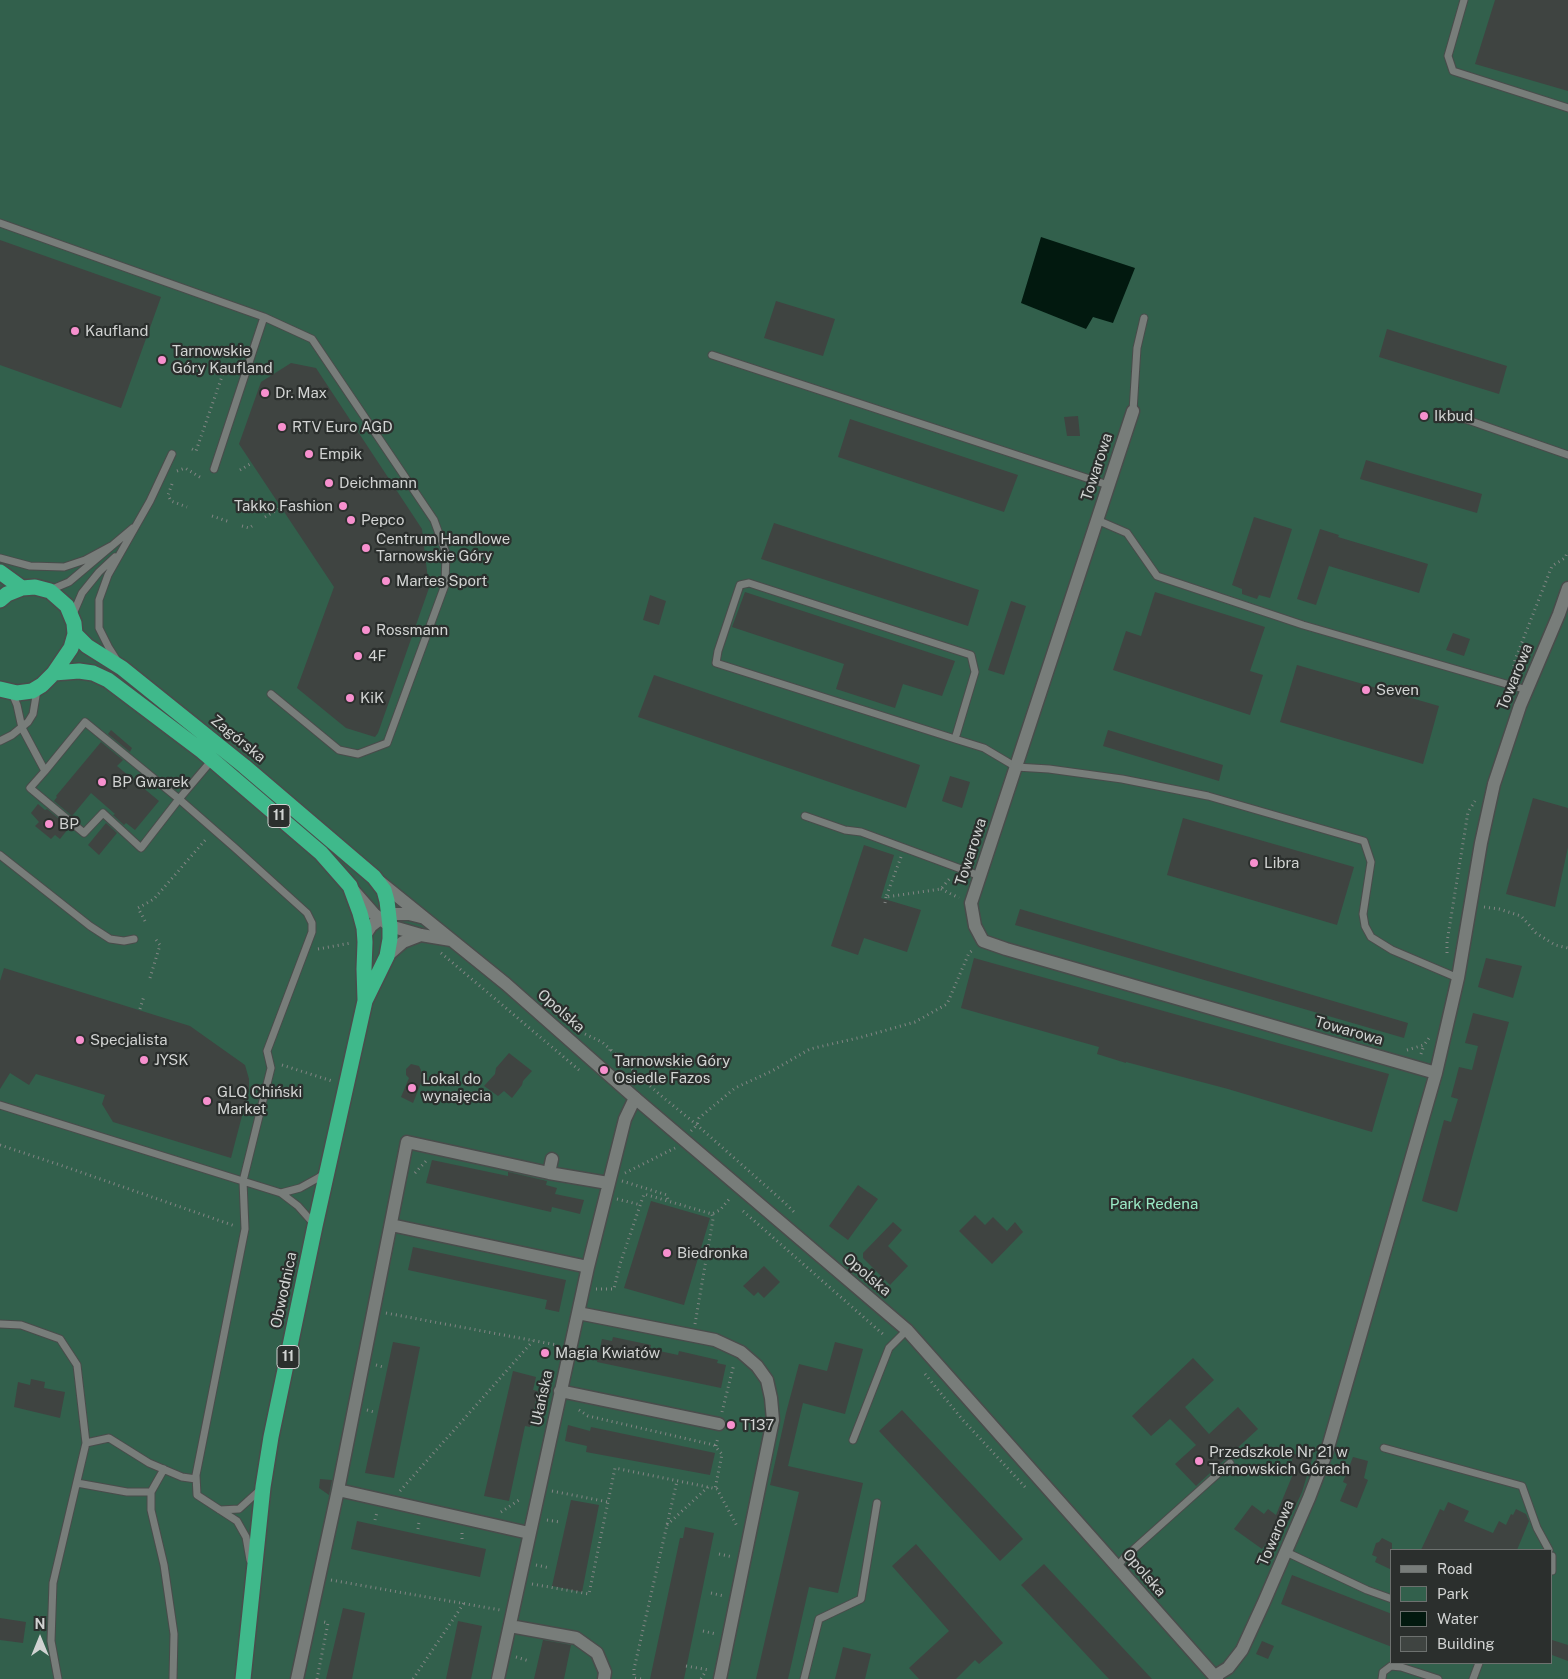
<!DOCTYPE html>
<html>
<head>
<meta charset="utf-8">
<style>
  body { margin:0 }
  #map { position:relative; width:1568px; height:1679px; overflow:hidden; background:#2b2f2d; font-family:"Public Sans",sans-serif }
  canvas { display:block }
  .legend { position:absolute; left:1390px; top:1549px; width:162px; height:115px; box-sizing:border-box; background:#2b2f2d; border:1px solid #6d716f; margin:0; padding:6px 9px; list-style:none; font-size:15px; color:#d1d3d2 }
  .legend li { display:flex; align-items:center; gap:10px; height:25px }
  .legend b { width:25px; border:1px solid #6d716f }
  .north { position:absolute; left:15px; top:1614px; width:50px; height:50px; -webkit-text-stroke:4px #2b2f2d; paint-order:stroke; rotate:0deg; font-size:14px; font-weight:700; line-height:20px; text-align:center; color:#d1d3d2 }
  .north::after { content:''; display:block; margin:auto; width:18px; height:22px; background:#d1d3d2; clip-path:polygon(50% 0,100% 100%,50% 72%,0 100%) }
</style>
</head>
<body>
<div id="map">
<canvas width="1568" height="1679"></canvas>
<ul class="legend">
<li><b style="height:6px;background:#787d7a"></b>Road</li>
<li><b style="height:14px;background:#32604c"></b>Park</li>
<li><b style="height:14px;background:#02190f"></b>Water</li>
<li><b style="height:14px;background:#3f4441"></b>Building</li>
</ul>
<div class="north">N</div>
</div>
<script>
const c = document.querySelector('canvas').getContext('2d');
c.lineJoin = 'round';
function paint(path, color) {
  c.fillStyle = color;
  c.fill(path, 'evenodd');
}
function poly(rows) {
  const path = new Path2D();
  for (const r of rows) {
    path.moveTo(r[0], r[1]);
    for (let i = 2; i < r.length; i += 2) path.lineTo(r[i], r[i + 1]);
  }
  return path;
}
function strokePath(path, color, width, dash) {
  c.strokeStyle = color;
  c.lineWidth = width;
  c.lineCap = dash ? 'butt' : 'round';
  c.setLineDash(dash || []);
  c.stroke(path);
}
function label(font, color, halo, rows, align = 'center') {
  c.font = font + ' "Public Sans",sans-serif';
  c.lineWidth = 4.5;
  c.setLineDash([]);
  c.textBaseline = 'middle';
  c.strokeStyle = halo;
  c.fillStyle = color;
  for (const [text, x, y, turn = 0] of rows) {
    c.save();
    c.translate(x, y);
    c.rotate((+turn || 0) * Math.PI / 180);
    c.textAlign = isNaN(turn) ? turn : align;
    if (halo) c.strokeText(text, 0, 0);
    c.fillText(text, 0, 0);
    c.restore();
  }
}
const green = poly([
  [0,0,1568,0,1568,1679,0,1679],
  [1392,1550,1552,1550,1552,1663,1392,1663]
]);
const water = poly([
  [1041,237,1135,268,1113,323,1093,317,1086,329,1021,303]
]);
const building = poly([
  [1495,0,1568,0,1568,91,1475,64],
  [0,240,161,297,121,408,0,365],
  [776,301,835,319,823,356,764,338],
  [1387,329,1507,366,1499,394,1379,357],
  [291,363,316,368,422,529,429,588,378,733,375,737,346,728,297,688,334,587,239,444,261,382],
  [1078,416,1080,436,1067,436,1064,417],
  [850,419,1018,475,1004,512,838,457],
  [1366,460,1482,494,1477,513,1360,479],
  [1254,517,1292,529,1270,598,1259,595,1257,599,1242,594,1242,589,1232,585],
  [774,523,979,590,968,626,761,559],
  [1320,529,1339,535,1338,537,1428,564,1419,593,1329,566,1316,605,1297,599],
  [745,592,955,661,942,696,903,684,895,708,836,689,844,664,732,627],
  [1155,592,1265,627,1250,671,1263,675,1250,715,1113,670,1126,631,1141,636],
  [650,595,666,601,659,625,643,620],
  [1011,601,1026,606,1004,675,988,670],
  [1453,633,1470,639,1464,656,1446,650],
  [1297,665,1439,706,1423,764,1280,722],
  [654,675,920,765,906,808,638,717],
  [111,730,132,748,130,752,108,734],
  [1108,730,1223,765,1219,781,1103,746],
  [101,742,123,760,117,766,159,801,135,830,126,823,124,825,113,815,115,814,91,793,72,816,54,801,57,797,56,796],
  [950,776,970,782,962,808,942,801],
  [1533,798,1568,808,1568,847,1555,907,1506,894],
  [38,804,45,810,47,809,65,824,63,826,68,829,60,839,55,835,51,839,35,826,39,822,31,813],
  [1183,818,1354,867,1337,925,1167,875],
  [106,823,117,833,99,855,88,845],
  [864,845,894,855,881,898,921,910,907,952,864,938,858,955,831,946],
  [1020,909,1408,1023,1404,1038,1015,925],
  [974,958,1389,1074,1372,1132,1228,1089,1126,1062,1126,1063,1097,1054,1099,1047,961,1008],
  [1486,958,1522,966,1513,998,1478,987],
  [4,968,190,1026,245,1065,249,1079,249,1089,231,1158,113,1122,102,1104,105,1095,36,1074,29,1085,10,1073,0,1089,0,981],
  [1473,1013,1509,1022,1457,1212,1422,1201,1444,1120,1451,1122,1458,1099,1451,1097,1459,1067,1472,1070,1478,1046,1465,1043],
  [509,1053,532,1071,523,1081,522,1085,512,1098,504,1091,498,1096,484,1086,495,1074,496,1068],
  [411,1064,419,1066,421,1070,421,1076,423,1078,413,1103,401,1097,409,1078,406,1075,406,1069],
  [432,1160,508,1176,508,1172,547,1181,546,1185,557,1188,555,1194,584,1200,580,1214,552,1207,551,1212,426,1183],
  [858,1185,878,1199,848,1240,829,1226],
  [651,1201,710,1218,684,1305,624,1288],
  [975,1215,985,1225,993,1217,1007,1231,1015,1222,1023,1232,992,1264,959,1231],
  [893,1222,902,1230,888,1246,908,1266,890,1285,863,1258,863,1253],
  [413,1247,566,1280,559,1312,545,1309,547,1300,408,1270],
  [764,1266,780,1282,764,1298,758,1292,754,1296,743,1286],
  [613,1337,651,1345,650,1349,678,1355,679,1351,718,1360,717,1363,726,1365,721,1388,597,1362,602,1339,612,1341],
  [393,1342,420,1347,394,1478,365,1473],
  [835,1342,863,1349,845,1414,803,1403,788,1466,863,1483,838,1593,809,1587,788,1679,756,1679,799,1492,770,1485,786,1413,799,1364,827,1371],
  [1193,1358,1214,1380,1185,1407,1209,1434,1238,1407,1258,1429,1196,1486,1175,1464,1196,1445,1170,1419,1151,1436,1132,1416],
  [513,1371,536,1377,533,1390,538,1391,530,1427,525,1426,509,1501,484,1496],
  [31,1379,45,1382,44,1388,65,1392,60,1418,14,1407,18,1382,30,1385],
  [902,1410,1023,1539,1000,1561,879,1431],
  [568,1425,590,1431,591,1427,715,1453,710,1475,586,1452,587,1446,565,1441],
  [1294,1454,1312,1459,1302,1492,1281,1537,1274,1533,1262,1549,1234,1529,1252,1505,1264,1514,1268,1509,1276,1515,1293,1474,1288,1472],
  [1353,1457,1368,1461,1364,1478,1368,1480,1357,1508,1340,1501,1347,1484,1343,1482],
  [320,1479,332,1480,329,1495,319,1488],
  [571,1500,599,1505,582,1592,552,1586],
  [1448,1502,1469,1511,1464,1521,1493,1533,1499,1521,1506,1525,1511,1514,1513,1515,1516,1509,1526,1514,1529,1521,1517,1550,1421,1550,1440,1509,1444,1511],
  [357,1521,486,1549,480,1577,351,1549],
  [685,1527,714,1533,684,1679,650,1679,680,1538,683,1538],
  [1382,1538,1392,1543,1392,1570,1375,1562,1377,1557,1372,1555,1376,1543,1379,1542],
  [916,1544,1003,1643,979,1664,975,1660,956,1679,919,1679,909,1668,949,1631,892,1566],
  [1044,1564,1152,1679,1109,1679,1021,1585],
  [1292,1575,1392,1614,1392,1647,1281,1604],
  [343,1608,365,1613,352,1679,326,1679],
  [0,1618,26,1622,23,1643,0,1640],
  [458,1621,482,1626,471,1679,446,1679],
  [543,1640,571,1645,564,1679,534,1679],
  [1552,1640,1568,1645,1568,1661,1552,1655],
  [1262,1641,1274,1646,1268,1659,1256,1654],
  [843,1647,871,1654,865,1679,835,1679]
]);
const path = poly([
  [192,449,196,451,227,362],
  [240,470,250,464],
  [177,471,185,468,203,479],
  [172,484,168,495,171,501,187,507],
  [212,516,230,522],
  [265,517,279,509],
  [242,526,249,528,252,526],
  [1512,676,1515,660,1552,566,1565,558,1568,551],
  [901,857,886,897,941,889,951,877],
  [941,889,959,898],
  [885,903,886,897],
  [1484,907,1499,909,1521,916,1536,933,1555,945,1568,948],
  [145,921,138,908,154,899,207,838],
  [318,949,351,943],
  [441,953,579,1070],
  [1447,953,1447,942,1468,812,1475,801],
  [150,978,160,945,154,937],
  [140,1009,144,996],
  [585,1034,602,1042,610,1049,610,1053],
  [611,1050,623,1061],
  [1407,1050,1424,1045,1429,1038],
  [1421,1054,1424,1045],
  [620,1062,623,1061,659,1094,697,1125,785,1203,796,1214],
  [282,1065,332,1081],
  [691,1131,697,1125,699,1118,735,1088,772,1071,810,1049,862,1037,915,1022,947,1004,969,953,974,949],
  [0,1145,63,1166,235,1226],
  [415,1173,426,1161],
  [625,1173,675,1148],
  [622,1181,667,1195,668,1200],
  [617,1199,641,1205],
  [743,1211,885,1336],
  [596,1289,614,1289,620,1264,644,1194,712,1214,720,1210,730,1198],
  [386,1313,557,1345],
  [695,1324,713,1219,712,1214],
  [376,1365,383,1367],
  [925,1374,962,1419,1025,1487],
  [367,1410,374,1412],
  [579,1410,588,1416,714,1445,722,1454,715,1489],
  [722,1412,734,1364],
  [716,1446,718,1437],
  [400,1491,533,1341],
  [552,1491,608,1502],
  [501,1512,519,1500],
  [375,1520,377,1512],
  [547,1520,560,1522],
  [667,1525,708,1487],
  [418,1529,419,1522],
  [462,1539,462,1532],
  [719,1554,733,1557],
  [536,1565,550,1568],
  [331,1580,500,1610],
  [532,1584,589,1594,615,1468,717,1489,737,1526],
  [711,1593,724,1596],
  [703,1631,716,1634],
  [516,1657,529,1661],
  [686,1666,709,1670],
  [317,1679,328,1623,324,1622],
  [413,1679,464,1603],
  [641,1679,634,1678,634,1669,677,1481],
  [701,1679,706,1671]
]);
const lane = poly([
  [1464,0,1448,56,1453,71,1568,108],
  [0,223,264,317,312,339,434,520,446,553,445,585,387,743,358,754,339,750,271,694],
  [712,355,1108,485],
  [1133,411,1137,348,1144,318],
  [1465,419,1568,455],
  [214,469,264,317],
  [1097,520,1127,533,1157,576,1303,625,1527,690],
  [0,558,30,566,64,567,85,560,111,546],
  [50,590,69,582,133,528],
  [73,614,82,593,99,572,115,557],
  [116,659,109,648,99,628,99,600,108,575,150,501,172,454],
  [12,693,17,705,22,728,45,771,30,788,84,833,103,813,141,848,179,799,212,760],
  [955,739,975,672,971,655,749,583,740,585,718,651,716,663,955,739,984,748,1016,767,1049,769,1122,779,1208,796,1364,841,1371,862,1363,914,1365,926,1371,937,1392,950,1458,978],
  [0,741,12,735,28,722,33,714,37,690],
  [45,771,85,722,179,799,235,848,307,913,312,923,312,932,267,1051,271,1068,243,1181,245,1229,196,1475,197,1495,237,1521,246,1537,250,1560],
  [805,816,845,830,861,832,980,876],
  [0,855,90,926,110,939,124,941,134,939],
  [0,1105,281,1193,298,1206,314,1224],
  [281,1193,300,1188,318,1178,325,1173],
  [0,1324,21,1325,60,1339,77,1365,86,1443,53,1583,51,1641,58,1679],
  [853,1440,889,1348,907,1330],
  [86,1443,109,1438,149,1463,182,1477,196,1479],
  [1384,1448,1522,1486,1537,1528,1549,1550],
  [164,1469,151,1492,151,1510,164,1565,174,1634,173,1679],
  [77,1483,127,1492,151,1492],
  [220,1510,239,1509,261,1489],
  [1286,1552,1367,1590,1392,1599],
  [1552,1556,1552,1571],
  [1117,1567,1125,1557,1230,1463],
  [804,1679,819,1619,861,1599,877,1503],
  [1382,1679,1383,1672,1391,1666,1401,1667,1438,1679],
  [1473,1679,1479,1663]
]);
const street = poly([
  [1133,411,971,903,975,926,983,941,1006,949,1436,1073],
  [549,1173,552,1159],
  [391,1225,588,1267],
  [578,1313,715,1340,741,1352,757,1366,767,1380,771,1398,773,1420,720,1679],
  [560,1391,719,1424],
  [338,1490,529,1533],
  [510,1626,576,1638,597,1653,605,1672,604,1679],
  [1215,1676,1228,1668,1242,1650,1264,1602,1309,1498,1327,1451,1436,1073,1458,978,1481,843,1494,784,1520,706,1559,614,1568,588],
  [297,1679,338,1490,407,1142,549,1173,608,1183],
  [498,1679,588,1267,625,1119,635,1098]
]);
const secondary = poly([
  [380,882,506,984,635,1098,907,1330,1217,1679],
  [353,890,374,914,390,926,421,935,451,940],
  [364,937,371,926,380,919,388,915,395,914,409,914,421,917],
  [387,956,403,942,421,935]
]);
const highway = poly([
  [0,572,22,588],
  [0,600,7,594,22,588,35,587,50,591,67,606,74,623,75,634,71,648,54,673,42,685,32,691,17,693,0,689],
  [75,634,87,646,122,668,244,766,374,877,384,890,387,901,390,926,390,939,387,956,365,1001,315,1226,271,1437,263,1487,243,1679],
  [54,673,79,671,93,673,108,680,202,751,321,853,350,886,360,913,364,928,365,942,364,969,365,1000]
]);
const markers = [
  [75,331,5,"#f790ce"],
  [162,360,5,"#f790ce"],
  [265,393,5,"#f790ce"],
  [1424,416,5,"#f790ce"],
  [282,427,5,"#f790ce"],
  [309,454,5,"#f790ce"],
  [329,483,5,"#f790ce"],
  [343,506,5,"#f790ce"],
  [351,520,5,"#f790ce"],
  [366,548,5,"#f790ce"],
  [386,581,5,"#f790ce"],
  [366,630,5,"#f790ce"],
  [358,656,5,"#f790ce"],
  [1366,690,5,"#f790ce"],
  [350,698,5,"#f790ce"],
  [102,782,5,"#f790ce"],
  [49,824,5,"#f790ce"],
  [1254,863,5,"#f790ce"],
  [80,1040,5,"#f790ce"],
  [144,1060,5,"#f790ce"],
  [604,1070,5,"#f790ce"],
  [412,1088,5,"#f790ce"],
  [207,1101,5,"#f790ce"],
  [667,1253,5,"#f790ce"],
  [545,1353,5,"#f790ce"],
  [731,1425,5,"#f790ce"],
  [1199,1461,5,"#f790ce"]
];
const shields = [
  [279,816,22],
  [288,1357,22]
];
const shieldNames = [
  ["11",279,816],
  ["11",288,1357]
];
const poiNames = [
  ["Kaufland",85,331],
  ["Tarnowskie",172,351],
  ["Góry Kaufland",172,368],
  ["Dr. Max",275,393],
  ["Ikbud",1434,416],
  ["RTV Euro AGD",292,427],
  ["Empik",319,454],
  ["Deichmann",339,483],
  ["Takko Fashion",333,506,"right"],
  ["Pepco",361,520],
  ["Centrum Handlowe",376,539],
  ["Tarnowskie Góry",376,556],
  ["Martes Sport",396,581],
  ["Rossmann",376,630],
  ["4F",368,656],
  ["Seven",1376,690],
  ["KiK",360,698],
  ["BP Gwarek",112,782],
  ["BP",59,824],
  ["Libra",1264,863],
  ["Specjalista",90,1040],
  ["JYSK",154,1060],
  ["Tarnowskie Góry",614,1061],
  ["Osiedle Fazos",614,1078],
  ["Lokal do",422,1079],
  ["wynajęcia",422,1096],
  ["GLQ Chiński",217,1092],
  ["Market",217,1109],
  ["Biedronka",677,1253],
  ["Magia Kwiatów",555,1353],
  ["T137",741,1425],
  ["Przedszkole Nr 21 w",1209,1452],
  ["Tarnowskich Górach",1209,1469]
];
const streetNames = [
  ["Towarowa",1097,467,-72],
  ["Towarowa",1515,677,-68],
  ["Zagórska",238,739,39],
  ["Towarowa",971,852,-72],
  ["Opolska",561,1011,41],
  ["Towarowa",1349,1031,16],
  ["Opolska",867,1275,40],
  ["Obwodnica",284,1290,-78],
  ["Ułańska",542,1398,-78],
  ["Towarowa",1276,1533,-67],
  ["Opolska",1144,1573,49]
];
const parkNames = [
  ["Park Redena",1154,1204]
];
paint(green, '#32604c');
paint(water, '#02190f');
paint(building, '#3f4441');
strokePath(lane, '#494c4b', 9);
strokePath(street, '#494c4b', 15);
strokePath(secondary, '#494c4b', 15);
strokePath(highway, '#494c4b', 18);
strokePath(path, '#828584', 3, [1, 4]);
strokePath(lane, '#787d7a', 7);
strokePath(street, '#787d7a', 12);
strokePath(secondary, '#787d7a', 12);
strokePath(highway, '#3fb98b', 15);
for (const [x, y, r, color] of markers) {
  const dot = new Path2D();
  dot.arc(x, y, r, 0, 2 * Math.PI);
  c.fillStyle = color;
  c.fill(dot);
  strokePath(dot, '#2b2f2d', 2);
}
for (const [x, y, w] of shields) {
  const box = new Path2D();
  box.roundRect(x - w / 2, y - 11.5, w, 23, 4);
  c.fillStyle = '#2b2f2d';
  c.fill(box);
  strokePath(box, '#d1d3d2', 1);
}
label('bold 14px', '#d1d3d2', null, shieldNames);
label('15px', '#d1d3d2', '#2b2f2d', poiNames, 'left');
label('15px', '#d1d3d2', '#2b2f2d', streetNames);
label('15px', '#9beac6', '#2b2f2d', parkNames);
</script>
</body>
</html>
